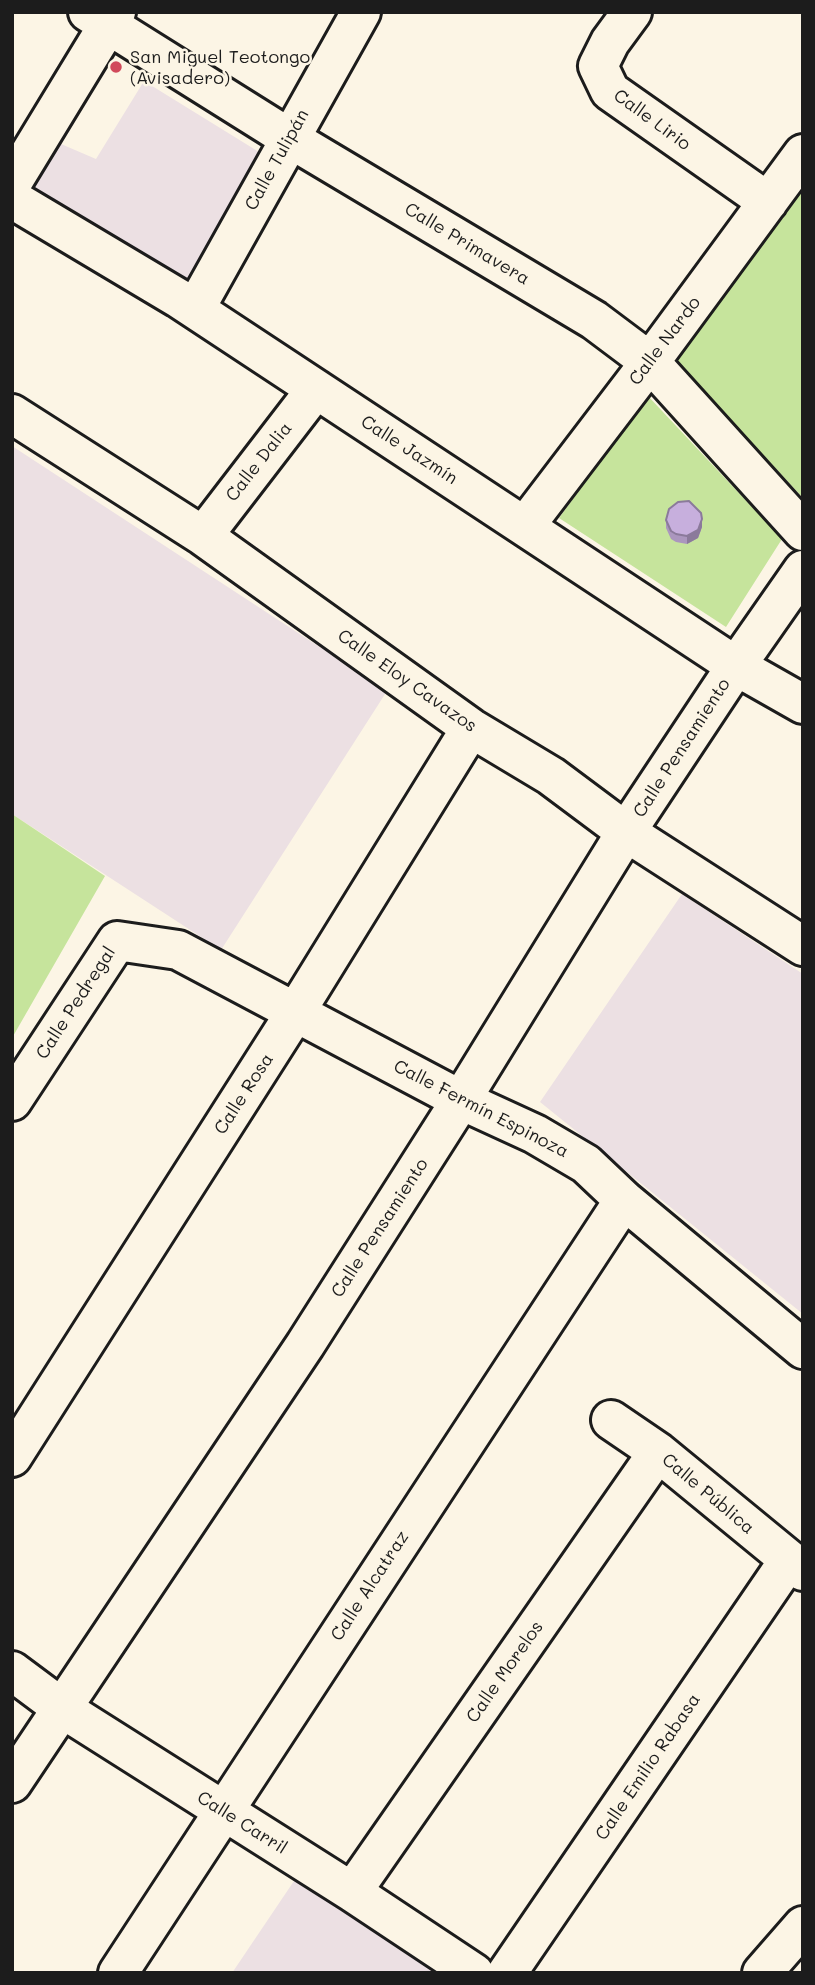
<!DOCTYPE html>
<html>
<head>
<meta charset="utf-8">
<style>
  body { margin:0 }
  #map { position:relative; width:815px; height:1985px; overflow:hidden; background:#fcf5e5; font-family:Mali,sans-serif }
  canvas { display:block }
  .frame { position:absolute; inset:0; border:14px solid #1c1c1c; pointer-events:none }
</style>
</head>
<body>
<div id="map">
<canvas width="815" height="1985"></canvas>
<div class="frame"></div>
</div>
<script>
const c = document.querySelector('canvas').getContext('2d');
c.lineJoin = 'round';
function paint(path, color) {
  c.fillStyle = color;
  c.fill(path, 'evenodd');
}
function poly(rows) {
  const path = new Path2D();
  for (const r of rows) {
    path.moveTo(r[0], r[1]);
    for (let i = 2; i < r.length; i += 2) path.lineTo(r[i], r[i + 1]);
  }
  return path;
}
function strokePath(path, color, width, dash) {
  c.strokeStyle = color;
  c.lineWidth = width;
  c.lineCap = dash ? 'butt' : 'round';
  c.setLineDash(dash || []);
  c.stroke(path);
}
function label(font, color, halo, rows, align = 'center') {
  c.font = font + ' Mali,sans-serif';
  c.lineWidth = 5;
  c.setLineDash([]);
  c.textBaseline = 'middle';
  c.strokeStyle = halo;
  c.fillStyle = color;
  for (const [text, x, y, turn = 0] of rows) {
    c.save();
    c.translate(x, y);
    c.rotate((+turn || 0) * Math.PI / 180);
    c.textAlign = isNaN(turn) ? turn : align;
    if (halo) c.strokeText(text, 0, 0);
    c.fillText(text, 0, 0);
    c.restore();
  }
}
const built = poly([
  [144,81,259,152,191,282,31,189,61,144,96,159],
  [12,446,387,691,221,950,12,814],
  [682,894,803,974,803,1314,540,1102],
  [296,1878,436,1973,232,1973]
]);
const green = poly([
  [803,180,803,498,674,359],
  [648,396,782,539,726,627,559,518],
  [12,814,105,876,12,1038]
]);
const minor = poly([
  [88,12,289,138,594,320,650,362,803,531],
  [632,12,610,42,598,66,610,91,768,202],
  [12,183,116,12],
  [12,199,178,298,736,666,803,704],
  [195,309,361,12],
  [12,414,203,536,471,728,551,776,626,832,803,946],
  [525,526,650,362,803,154],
  [203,536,316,389],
  [12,1101,117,941,178,950,461,1100,535,1134,586,1164,624,1200,803,1349],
  [611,1420,658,1452,803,1571],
  [12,1457,295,1013,471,728],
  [12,1671,63,1709,352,1892,474,1973],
  [12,1783,305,1345,461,1100,626,832,736,666,803,570],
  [352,1892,658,1452],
  [118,1973,624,1200],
  [507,1973,789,1560],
  [762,1973,803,1926]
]);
const wall = poly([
  [666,520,702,527,698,538,687,544,676,542,671,539,666,528]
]);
const shadedWall = poly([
  [702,519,702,527,698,538,687,544,687,536]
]);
const building = poly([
  [689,501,701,513,702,519,698,530,687,536,676,534,671,531,666,520,669,509,678,502,689,501]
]);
const markers = [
  [116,67,7,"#d1495b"]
];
const poiNames = [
  ["San Miguel Teotongo",130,57],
  ["(Avisadero)",130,78]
];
const streetNames = [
  ["Calle Lirio",652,120,36],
  ["Calle Tulipán",277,160,-61],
  ["Calle Primavera",467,244,31],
  ["Calle Nardo",665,341,-53],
  ["Calle Jazmín",409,450,33],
  ["Calle Dalia",259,462,-52],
  ["Calle Eloy Cavazos",407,681,35],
  ["Calle Pensamiento",682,748,-57],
  ["Calle Pedregal",76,1003,-57],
  ["Calle Rosa",244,1094,-57],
  ["Calle Fermín Espinoza",481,1109,27],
  ["Calle Pensamiento",380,1228,-57],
  ["Calle Pública",708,1494,40],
  ["Calle Alcatraz",370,1586,-57],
  ["Calle Morelos",505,1672,-55],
  ["Calle Emilio Rabasa",648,1767,-56],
  ["Calle Carril",242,1823,32]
];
paint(built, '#ece0e3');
paint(green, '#c6e49c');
strokePath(minor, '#1c1c1c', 44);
strokePath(minor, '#fcf5e5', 38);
paint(wall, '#ab96be');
paint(shadedWall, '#8b7a9b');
paint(building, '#c7afdd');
strokePath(building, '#8b7a9b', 2);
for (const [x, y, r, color] of markers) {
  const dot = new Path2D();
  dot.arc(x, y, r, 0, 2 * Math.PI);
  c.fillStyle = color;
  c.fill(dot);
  strokePath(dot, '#fcf5e5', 2.5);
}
label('18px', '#1c1c1c', '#fcf5e5', poiNames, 'left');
label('18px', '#1c1c1c', '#fcf5e5', streetNames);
</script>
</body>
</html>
